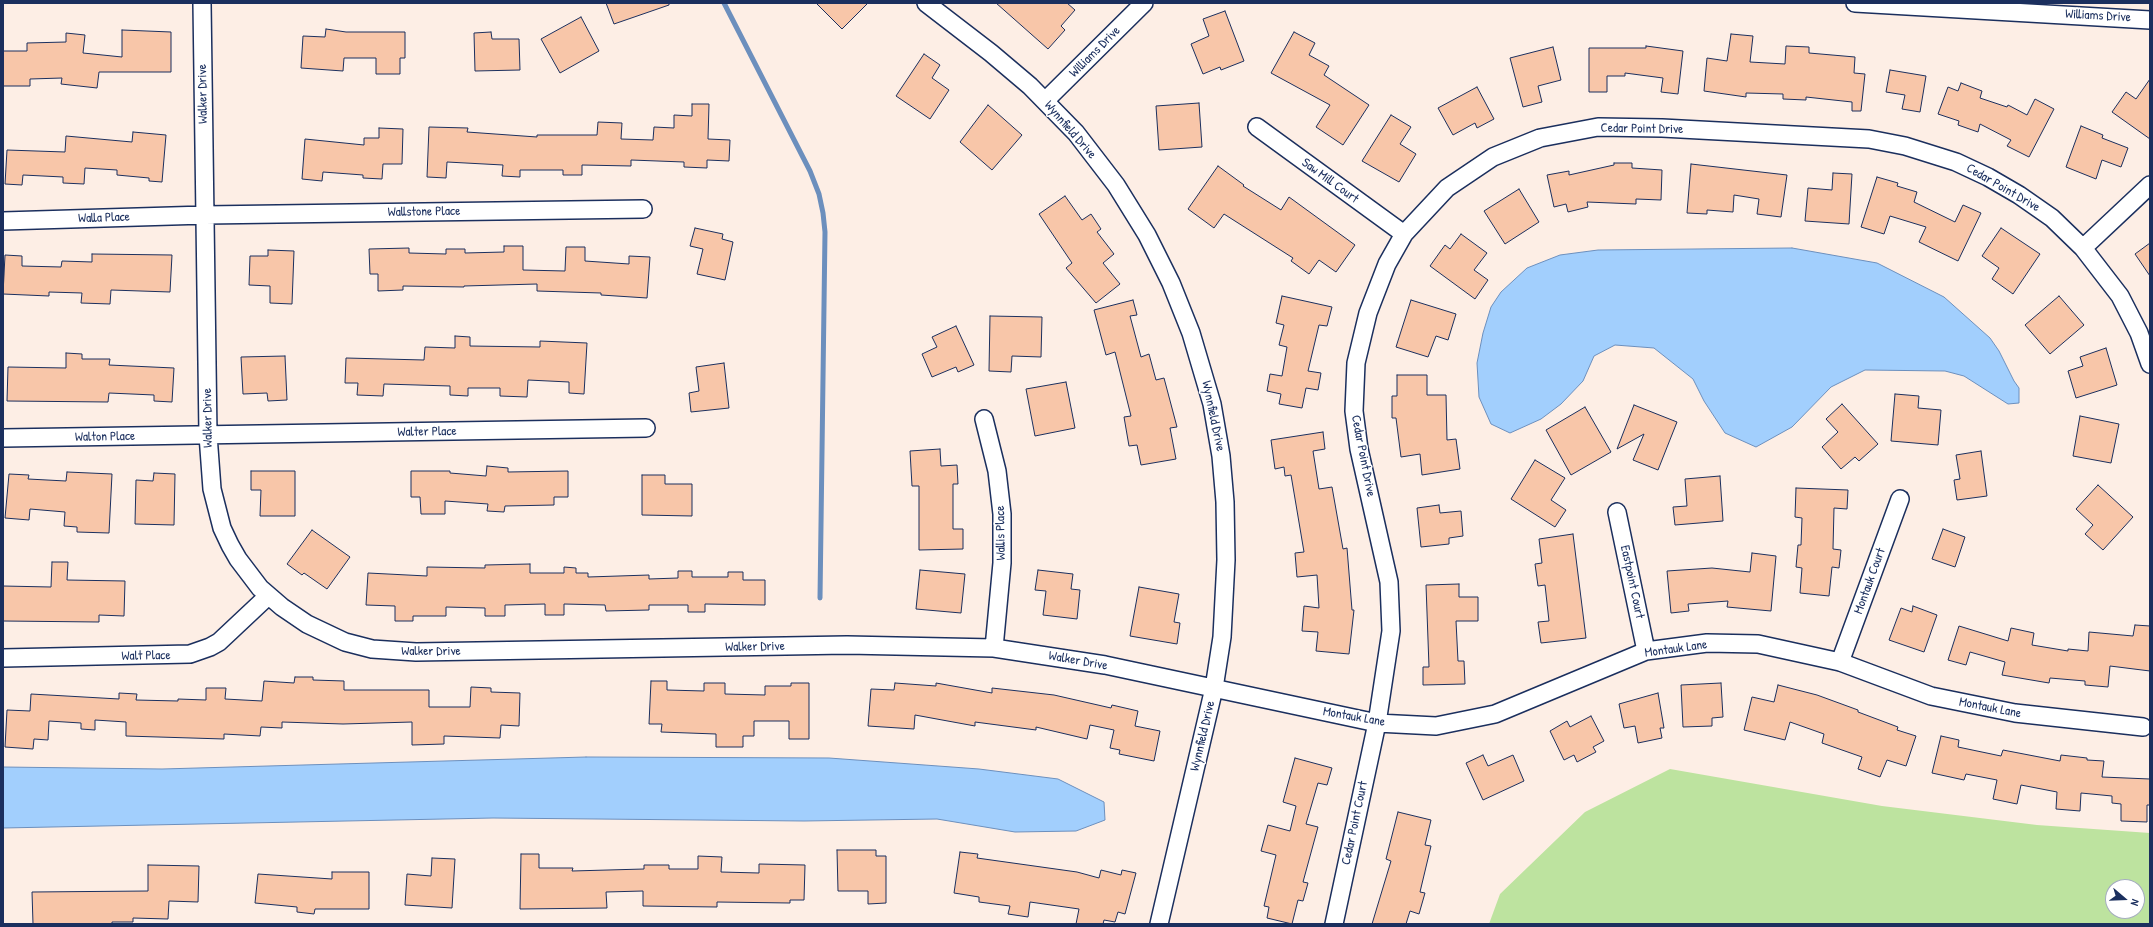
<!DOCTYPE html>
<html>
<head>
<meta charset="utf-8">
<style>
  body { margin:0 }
  #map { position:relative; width:2153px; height:927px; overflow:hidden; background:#fdeee5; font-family:"Patrick Hand",sans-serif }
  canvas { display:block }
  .frame { position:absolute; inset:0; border:4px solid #1b2f5e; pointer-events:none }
  .north { position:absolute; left:2105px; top:879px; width:40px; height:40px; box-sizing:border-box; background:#fff; border:1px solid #a4acbf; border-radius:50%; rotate:109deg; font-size:11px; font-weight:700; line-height:16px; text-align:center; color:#1b2f5e }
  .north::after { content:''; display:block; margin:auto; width:14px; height:18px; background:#1b2f5e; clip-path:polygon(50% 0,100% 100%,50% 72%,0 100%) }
</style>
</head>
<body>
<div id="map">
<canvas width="2153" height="927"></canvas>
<div class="frame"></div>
<div class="north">N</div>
</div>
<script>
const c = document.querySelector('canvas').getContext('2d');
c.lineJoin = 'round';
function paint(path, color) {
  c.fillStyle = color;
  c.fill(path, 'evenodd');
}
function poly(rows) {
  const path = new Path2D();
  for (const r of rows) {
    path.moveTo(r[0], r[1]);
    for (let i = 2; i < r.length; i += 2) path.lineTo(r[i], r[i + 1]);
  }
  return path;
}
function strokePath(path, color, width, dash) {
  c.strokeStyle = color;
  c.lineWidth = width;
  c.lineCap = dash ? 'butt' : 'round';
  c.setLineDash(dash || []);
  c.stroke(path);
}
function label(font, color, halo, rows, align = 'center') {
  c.font = font + ' "Patrick Hand",sans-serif';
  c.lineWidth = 3;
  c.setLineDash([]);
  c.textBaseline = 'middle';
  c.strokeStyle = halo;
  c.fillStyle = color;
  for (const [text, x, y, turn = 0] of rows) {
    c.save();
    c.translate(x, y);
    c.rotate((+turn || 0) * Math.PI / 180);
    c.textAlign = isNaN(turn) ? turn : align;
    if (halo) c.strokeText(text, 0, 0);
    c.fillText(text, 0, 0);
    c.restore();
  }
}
const green = poly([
  [1670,769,1882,806,2037,825,2150,833,2150,924,1489,924,1500,894,1585,812],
  [2113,887,2137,887,2137,911,2113,911]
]);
const water = poly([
  [1792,248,1877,263,1944,297,1990,338,1999,351,2014,381,2019,388,2019,403,2008,404,1964,376,1945,371,1865,370,1831,387,1792,427,1756,447,1725,433,1704,401,1693,379,1654,348,1615,345,1594,356,1583,381,1561,404,1541,419,1510,433,1491,424,1479,397,1477,363,1483,333,1491,307,1501,292,1527,268,1560,255,1598,250,1792,248],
  [586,757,829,758,979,769,1058,779,1104,802,1105,820,1076,831,1015,832,937,819,804,821,493,818,3,828,3,767,162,769,586,757]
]);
const stream = poly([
  [724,3,810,171,819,194,823,213,825,232,820,598]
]);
const building = poly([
  [606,3,669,3,669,5,614,24,606,3],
  [816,3,868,3,842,29,816,3],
  [996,3,1067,3,1075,10,1061,26,1065,30,1048,49,996,3],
  [1225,11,1244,61,1221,70,1220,67,1203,74,1191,44,1209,36,1203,19,1225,11],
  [581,17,599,51,560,73,541,39,581,17],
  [326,29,346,32,405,32,405,58,400,58,400,74,376,74,376,58,344,58,343,71,301,68,303,36,325,37,326,29],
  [122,30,171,32,171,72,99,72,97,88,61,84,62,78,30,79,30,86,3,86,3,51,27,51,27,43,66,42,66,33,85,35,83,53,122,57,122,30],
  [491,32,492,39,519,39,520,70,475,71,474,33,491,32],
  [1294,32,1315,43,1309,55,1329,66,1324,75,1369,105,1343,145,1316,127,1330,105,1271,73,1294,32],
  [1731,34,1753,36,1750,62,1785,64,1786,46,1809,47,1809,53,1855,57,1854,73,1865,74,1861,111,1852,111,1852,102,1806,97,1806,100,1783,99,1783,94,1746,93,1746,97,1704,91,1707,58,1727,61,1731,34],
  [1646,46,1683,51,1678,94,1661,92,1663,78,1625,73,1625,76,1607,76,1607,92,1589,92,1589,48,1646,48,1646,46],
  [1553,47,1561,80,1538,86,1542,102,1523,107,1510,58,1553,47],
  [924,54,940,65,932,78,949,90,930,119,896,96,924,54],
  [1890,70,1926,76,1920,112,1902,109,1905,95,1886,92,1890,70],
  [2150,79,2150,139,2112,112,2126,92,2136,99,2150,79],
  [1961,83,1982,91,1980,98,2007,107,2008,105,2027,115,2035,99,2054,109,2029,157,2007,146,2011,140,1980,124,1978,132,1958,125,1959,121,1938,114,1948,87,1958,91,1961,83],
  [1477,87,1494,119,1477,128,1475,123,1453,135,1438,108,1477,87],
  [1199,103,1202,147,1159,150,1156,106,1199,103],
  [692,104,709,104,708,139,730,140,729,161,707,160,707,168,684,167,684,162,631,160,631,166,582,165,582,175,563,175,563,170,520,170,520,177,502,176,503,165,447,162,446,178,427,177,429,127,468,128,467,132,537,137,537,135,597,135,598,122,622,123,621,139,653,140,654,127,674,128,674,115,692,116,692,104],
  [988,105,1022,135,992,170,960,142,988,105],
  [1391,115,1411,127,1400,144,1416,154,1399,182,1362,161,1391,115],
  [2081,126,2103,135,2102,138,2128,148,2121,167,2102,160,2096,179,2066,167,2081,126],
  [379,128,403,129,402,164,383,164,382,179,363,178,363,175,323,172,322,181,302,179,305,139,364,145,364,138,379,138,379,128],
  [133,132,166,135,162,182,149,181,149,178,117,175,117,170,85,168,84,184,63,183,63,177,23,175,22,185,5,184,7,150,65,152,66,136,132,142,133,132],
  [1614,163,1632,163,1632,168,1662,170,1661,200,1636,199,1636,204,1587,202,1588,207,1568,212,1566,204,1554,207,1547,175,1569,171,1569,175,1614,165,1614,163],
  [1691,164,1787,175,1781,217,1757,214,1759,199,1734,195,1733,212,1707,210,1707,214,1687,213,1691,164],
  [1218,166,1244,185,1243,186,1281,210,1289,197,1355,245,1336,272,1319,260,1309,274,1291,261,1293,258,1224,214,1214,228,1188,209,1218,166],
  [1833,173,1852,174,1849,224,1805,221,1808,188,1832,190,1833,173],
  [1877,177,1898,183,1897,186,1917,192,1914,202,1955,222,1963,205,1981,213,1958,261,1919,242,1926,227,1890,216,1884,234,1861,227,1877,177],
  [1519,189,1539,222,1505,244,1484,211,1519,189],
  [1065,196,1082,220,1091,214,1101,229,1097,232,1114,254,1103,263,1120,284,1096,303,1066,268,1072,263,1039,214,1065,196],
  [695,228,723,234,722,239,733,242,725,280,697,274,703,249,690,246,695,228],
  [2001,228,2040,254,2013,294,1992,279,1999,268,1982,256,2001,228],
  [1461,234,1487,253,1474,270,1488,280,1475,299,1430,266,1445,245,1450,249,1461,234],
  [2150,243,2150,276,2135,254,2150,243],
  [504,246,523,246,523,270,565,271,566,247,585,247,585,261,629,264,629,256,650,257,647,298,601,295,601,293,537,291,537,284,464,286,464,287,403,286,403,290,378,291,378,274,370,274,369,249,409,248,409,253,446,254,446,249,465,249,465,253,504,252,504,246],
  [268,250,294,251,292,304,270,303,270,286,249,285,250,256,268,256,268,250],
  [92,254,172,255,170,292,111,290,110,304,81,303,82,293,49,292,49,296,3,294,5,255,22,256,22,266,61,267,62,261,92,262,92,254],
  [1282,296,1332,307,1327,326,1319,325,1308,371,1321,373,1318,390,1306,388,1302,408,1279,404,1281,394,1267,391,1270,374,1282,376,1287,347,1279,345,1284,325,1276,323,1282,296],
  [2059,296,2084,325,2050,354,2025,325,2059,296],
  [1133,300,1137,315,1130,316,1141,357,1149,354,1156,380,1164,378,1177,427,1170,428,1176,459,1141,465,1137,445,1129,446,1124,417,1131,416,1115,352,1106,355,1094,310,1133,300],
  [1411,300,1456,314,1448,340,1436,336,1428,357,1396,347,1411,300],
  [990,316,1042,317,1041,357,1012,356,1011,372,989,371,990,316],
  [956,326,974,365,958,372,956,367,932,377,922,354,937,347,932,337,956,326],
  [455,336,470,337,470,346,540,347,540,341,587,343,584,394,569,393,569,382,528,380,527,397,500,396,500,388,468,388,468,396,450,395,450,386,384,384,383,396,357,395,358,383,345,383,346,358,424,360,425,347,455,348,455,336],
  [2106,348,2117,385,2076,398,2068,371,2083,366,2080,357,2106,348],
  [66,353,82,354,82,359,110,359,109,365,174,368,172,402,154,401,154,395,109,393,108,402,7,401,8,367,66,368,66,353],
  [285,356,287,400,268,401,267,393,243,394,241,357,285,356],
  [724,363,729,408,691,412,689,393,699,391,696,367,724,363],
  [1397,375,1427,375,1427,395,1446,395,1447,440,1456,439,1460,469,1422,475,1420,454,1401,457,1396,418,1392,418,1392,396,1397,396,1397,375],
  [1066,382,1075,428,1035,436,1026,389,1066,382],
  [1895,394,1919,396,1918,408,1941,410,1938,445,1891,441,1895,394],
  [1842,404,1878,444,1859,461,1855,457,1841,469,1822,447,1838,432,1826,419,1842,404],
  [1634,405,1677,422,1658,470,1633,460,1644,434,1617,449,1634,405],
  [1585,407,1611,452,1571,475,1546,430,1585,407],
  [2080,416,2119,424,2111,463,2073,456,2080,416],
  [1323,432,1325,449,1313,451,1319,489,1332,487,1343,549,1347,548,1352,610,1354,610,1349,654,1316,651,1318,632,1302,631,1304,606,1319,608,1317,575,1297,577,1295,553,1304,552,1291,475,1285,476,1284,467,1275,469,1271,440,1323,432],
  [940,449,941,466,957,465,958,484,953,484,953,529,963,529,963,549,919,550,919,486,912,486,910,451,940,449],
  [1981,451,1987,496,1957,500,1954,480,1960,479,1956,455,1981,451],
  [1535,460,1565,478,1551,500,1566,510,1555,527,1511,499,1535,460],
  [487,466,508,468,508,472,568,471,568,497,554,497,554,505,505,506,504,512,487,511,488,504,445,501,445,514,421,514,420,497,411,497,411,471,450,471,450,473,486,476,487,466],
  [251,471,295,471,295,516,260,516,261,490,251,490,251,471],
  [67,472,112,474,109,533,77,532,77,527,64,526,65,512,30,509,29,520,5,518,9,474,29,475,28,479,66,481,67,472],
  [154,473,175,474,174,525,135,524,136,480,153,481,154,473],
  [642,475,665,475,665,484,692,484,692,516,642,515,642,475],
  [1720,476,1723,521,1675,525,1673,507,1687,506,1685,479,1720,476],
  [2098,485,2133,517,2103,550,2085,534,2093,525,2076,509,2098,485],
  [1796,488,1848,490,1847,509,1834,508,1833,549,1841,550,1839,568,1832,567,1829,596,1800,593,1802,568,1796,567,1798,545,1801,545,1802,518,1795,517,1796,488],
  [1439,505,1440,513,1461,511,1463,536,1449,538,1449,544,1421,547,1417,508,1439,505],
  [1943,529,1965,537,1955,567,1932,559,1943,529],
  [312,530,350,557,327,589,304,573,302,575,287,564,312,530],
  [1573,534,1586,638,1541,643,1538,622,1549,621,1545,585,1538,586,1535,564,1542,563,1539,539,1573,534],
  [1752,553,1776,556,1771,611,1727,607,1728,601,1688,604,1689,611,1671,613,1667,571,1712,568,1750,572,1752,553],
  [52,562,68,562,67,580,125,581,124,616,99,615,99,622,3,621,3,586,51,587,52,562],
  [530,564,530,573,564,573,564,567,576,568,576,573,588,573,588,577,649,575,649,579,678,578,678,571,692,571,692,577,728,577,728,572,743,572,743,580,765,580,765,605,705,604,705,612,688,612,688,605,649,605,649,610,606,611,605,605,564,604,564,615,545,615,545,604,505,605,505,616,485,616,485,608,446,607,446,616,413,616,413,621,395,621,395,606,366,605,368,573,427,576,427,567,485,568,485,565,530,564],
  [920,570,965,574,961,613,916,609,920,570],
  [1038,570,1073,574,1071,589,1080,590,1077,619,1043,615,1046,591,1035,590,1038,570],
  [1459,584,1459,597,1478,597,1478,621,1456,621,1458,661,1464,661,1465,684,1423,685,1423,667,1429,667,1426,585,1459,584],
  [1139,587,1179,594,1174,622,1180,623,1177,644,1130,636,1139,587],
  [1913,606,1937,615,1924,652,1889,640,1901,608,1912,612,1913,606],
  [2135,625,2150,626,2150,671,2110,666,2108,687,2085,685,2085,681,2050,678,2049,683,2002,675,2005,662,1970,652,1966,665,1948,660,1959,626,2008,641,2011,628,2034,633,2032,645,2068,651,2068,649,2088,651,2089,632,2133,636,2135,625],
  [295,677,313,677,313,680,344,681,344,690,429,690,429,707,470,707,471,687,491,688,491,692,520,693,519,726,501,725,500,738,444,736,444,744,412,745,412,722,343,724,282,722,282,728,261,727,260,736,224,734,224,739,126,736,126,722,95,720,95,730,81,729,81,723,49,721,48,740,34,739,33,749,5,747,7,710,30,711,31,694,119,699,119,693,137,694,136,700,178,701,178,699,206,700,206,688,226,688,225,699,262,701,264,681,294,683,295,677],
  [651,681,667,681,667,690,704,691,704,683,725,683,725,694,765,695,765,686,791,686,791,683,809,683,809,739,789,739,789,721,754,721,754,736,743,736,743,747,716,747,716,734,661,732,662,724,649,724,651,681],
  [895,683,936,686,936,683,992,693,992,688,1054,695,1111,708,1112,705,1138,711,1135,726,1160,731,1154,761,1119,754,1120,750,1110,748,1114,730,1090,725,1087,739,1036,727,1036,730,975,722,975,726,915,715,914,729,868,726,871,689,894,690,895,683],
  [1721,683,1723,717,1712,718,1712,726,1683,727,1681,685,1721,683],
  [1778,685,1817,695,1858,710,1858,712,1898,727,1897,730,1916,736,1906,766,1887,760,1880,777,1858,769,1862,757,1822,743,1824,734,1790,722,1785,740,1744,730,1752,697,1774,702,1778,685],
  [1658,693,1664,728,1660,728,1662,738,1638,743,1635,726,1624,728,1619,704,1658,693],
  [1591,716,1604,741,1593,747,1596,752,1577,762,1574,755,1564,760,1550,731,1567,721,1570,727,1591,716],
  [1941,736,1959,740,1958,747,2001,756,2003,750,2060,761,2061,755,2087,758,2087,760,2104,761,2102,777,2150,779,2150,805,2147,805,2147,822,2121,821,2121,804,2112,803,2112,796,2081,793,2080,811,2056,809,2057,792,2021,785,2017,804,1993,799,1997,780,1966,774,1964,780,1932,773,1941,736],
  [1483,755,1488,766,1513,755,1524,781,1483,800,1466,763,1483,755],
  [1295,758,1332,768,1327,785,1318,783,1306,824,1318,827,1303,882,1308,883,1303,901,1298,900,1292,924,1267,918,1269,907,1264,906,1276,855,1261,851,1268,825,1290,831,1296,806,1283,802,1295,758],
  [1398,812,1431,820,1425,845,1431,846,1420,892,1425,893,1419,914,1410,911,1406,924,1372,924,1391,861,1386,859,1398,812],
  [837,850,876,850,876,856,886,856,886,903,868,904,868,891,838,891,837,850],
  [960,852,978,854,977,858,1077,872,1099,878,1101,870,1121,875,1122,870,1136,873,1125,914,1118,912,1115,922,1104,920,1103,924,1076,924,1079,909,1030,902,1028,917,1008,914,1010,906,979,902,979,897,954,893,960,852],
  [521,854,539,854,539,868,573,868,572,871,644,869,644,865,669,865,669,869,698,869,698,856,722,857,721,872,759,873,759,864,805,865,804,900,790,900,790,903,717,902,717,907,643,906,643,891,606,892,607,908,520,909,521,854],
  [432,858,455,859,452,908,405,905,407,874,431,876,432,858],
  [148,865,199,866,198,902,169,901,168,919,133,918,133,922,112,922,112,924,33,924,32,892,148,891,148,865],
  [332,872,369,872,369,909,315,909,314,914,297,912,297,907,255,903,258,874,332,879,332,872]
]);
const minor = poly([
  [202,3,208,435,212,489,222,528,230,545,238,559,260,588,282,607,307,624,345,642,372,649,416,652,847,645,994,648,1105,665,1377,723,1436,726,1495,714,1646,651,1707,643,1758,644,1840,662,1931,696,2015,713,2143,727],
  [926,3,991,53,1030,86,1076,133,1116,185,1147,235,1171,283,1191,333,1212,404,1221,456,1225,502,1226,560,1222,637,1214,688,1159,924],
  [1855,3,2150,20],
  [1045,101,1144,3],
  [1257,127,1404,234],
  [3,221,205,215,643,209],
  [2083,248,2150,185],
  [984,419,997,471,1002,514,1002,563,994,648],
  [3,438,646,428],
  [1617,512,1646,651],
  [3,658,190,654,210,647,219,642,268,596],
  [1840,662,1900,499],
  [1334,924,1377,723,1391,631,1389,582,1359,449,1354,411,1356,363,1368,313,1387,264,1404,234,1447,188,1493,157,1540,138,1598,127,1662,128,1869,139,1905,146,1956,162,1988,177,2019,195,2052,218,2083,248,2120,296,2139,333,2150,364]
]);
const streetNames = [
  ["Williams Drive",2098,16,3],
  ["Williams Drive",1095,52,-45],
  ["Walker Drive",203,94,-91],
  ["Cedar Point Drive",1642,129,1],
  ["Wynnfield Drive",1070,130,49],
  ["Saw Mill Court",1330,181,36],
  ["Cedar Point Drive",2003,188,30],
  ["Wallstone Place",424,212,-1],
  ["Walla Place",104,218,-2],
  ["Wynnfield Drive",1213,416,78],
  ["Walker Drive",208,418,-91],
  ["Walter Place",427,432,-1],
  ["Walton Place",105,437,-1],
  ["Cedar Point Drive",1363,456,79],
  ["Wallis Place",1001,533,-91],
  ["Montauk Court",1870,581,-70],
  ["Eastpoint Court",1632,582,78],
  ["Walker Drive",755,647,-1],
  ["Montauk Lane",1676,649,-8],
  ["Walker Drive",431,652],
  ["Walt Place",146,656,-1],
  ["Walker Drive",1078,661,10],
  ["Montauk Lane",1990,708,11],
  ["Montauk Lane",1354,717,10],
  ["Wynnfield Drive",1203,736,-77],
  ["Cedar Point Court",1355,823,-78]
];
paint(green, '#bde39f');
paint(water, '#a2cffd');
strokePath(water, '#6c8fbd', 1);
strokePath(stream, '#6c8fbd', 5);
paint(building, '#f8c6a9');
strokePath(building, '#1b2f5e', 1);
strokePath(minor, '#1b2f5e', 20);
strokePath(minor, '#fff', 17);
label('13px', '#1b2f5e', '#fff', streetNames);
</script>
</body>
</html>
